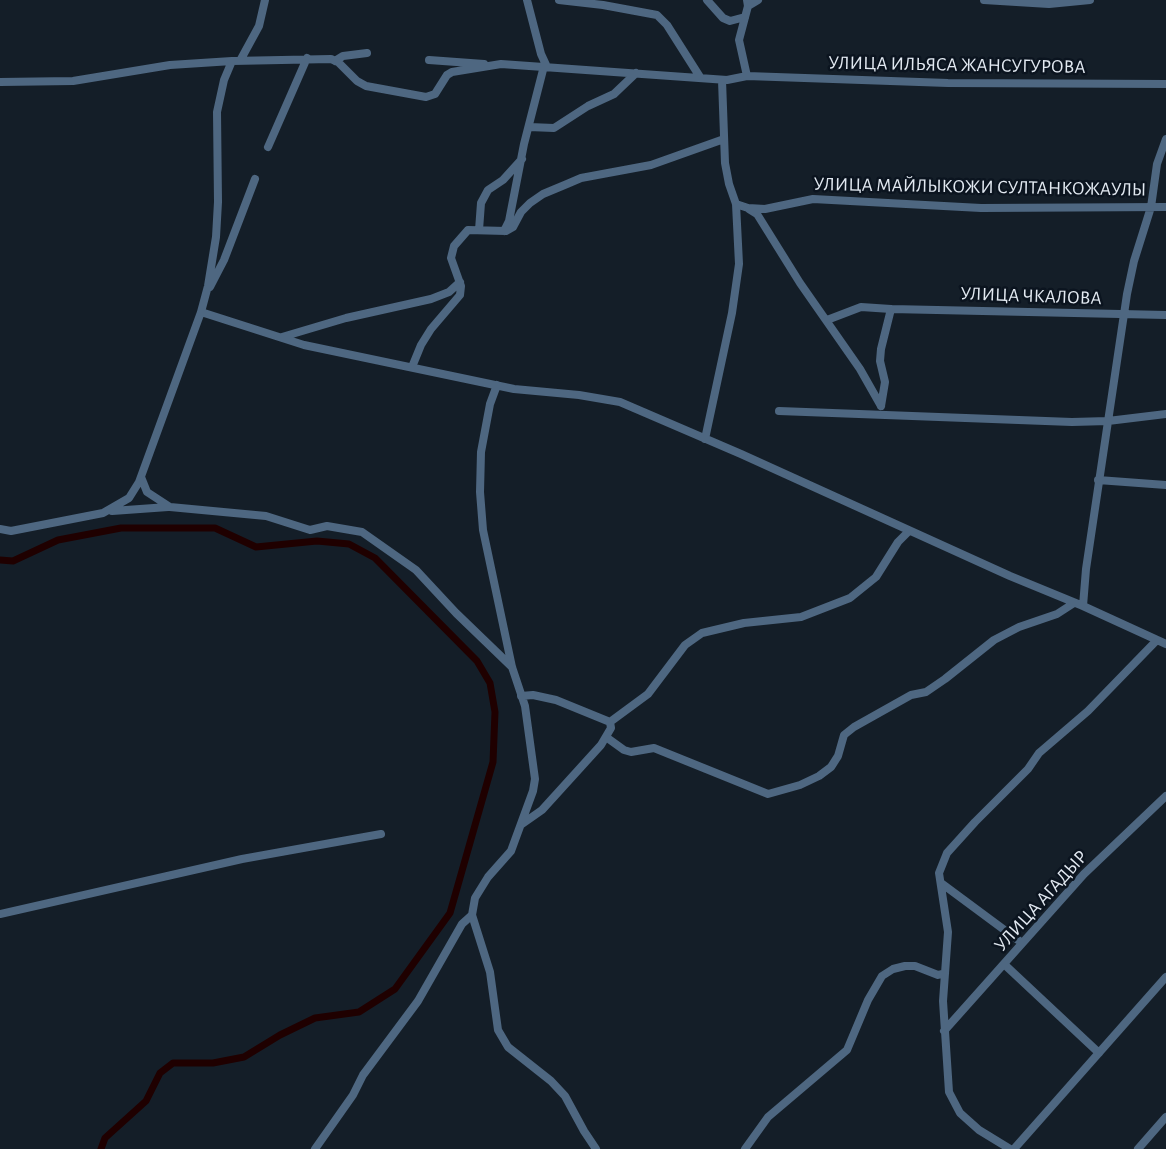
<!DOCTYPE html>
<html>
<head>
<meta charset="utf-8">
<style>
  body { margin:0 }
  canvas { display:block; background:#141e28 }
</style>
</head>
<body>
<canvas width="1166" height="1149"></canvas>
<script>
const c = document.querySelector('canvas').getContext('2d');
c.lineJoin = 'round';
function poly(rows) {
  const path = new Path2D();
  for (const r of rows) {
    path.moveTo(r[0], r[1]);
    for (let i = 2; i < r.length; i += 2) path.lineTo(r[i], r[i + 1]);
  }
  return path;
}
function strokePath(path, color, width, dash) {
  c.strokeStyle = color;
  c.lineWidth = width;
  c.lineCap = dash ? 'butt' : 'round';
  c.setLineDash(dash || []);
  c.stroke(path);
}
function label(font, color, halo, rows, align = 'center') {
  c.font = font + ' "Alegreya Sans",sans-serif';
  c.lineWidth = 5;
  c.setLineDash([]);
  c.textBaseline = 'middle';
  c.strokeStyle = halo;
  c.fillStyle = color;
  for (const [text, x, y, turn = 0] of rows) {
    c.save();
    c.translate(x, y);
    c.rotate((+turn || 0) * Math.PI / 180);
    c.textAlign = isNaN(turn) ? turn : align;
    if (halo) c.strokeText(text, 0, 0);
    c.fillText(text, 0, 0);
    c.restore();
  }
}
const canal = poly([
  [0,560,13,561,58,540,121,528,215,528,256,547,317,541,349,544,375,558,477,661,490,683,495,712,493,762,450,913,395,989,359,1012,315,1018,280,1035,244,1057,213,1063,173,1063,160,1073,146,1101,105,1138,101,1149]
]);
const minor = poly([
  [527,0,541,54,547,67],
  [559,0,603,5,657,15,667,25,700,77],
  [707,0,723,18,730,21,745,17],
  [984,0,1049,4,1090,0],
  [748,6,758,0],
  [241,59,259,26,265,0],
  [429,60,484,64],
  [335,61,343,56,367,53],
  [747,76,739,40,748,6,747,0],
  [0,82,73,81,170,65,232,61],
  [529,127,554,128,588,106,614,94,636,73],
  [268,147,307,58],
  [736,204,748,208,765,209,813,199,981,208,1166,207],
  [749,209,757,214,800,283,860,369,881,406],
  [479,230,481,203,488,190,503,180,522,159],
  [504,231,509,221,524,144,544,66],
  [210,287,224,260,255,179],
  [201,312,304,345,514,389,579,395,620,402,741,454,1010,576,1083,606,1166,644],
  [827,320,861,307,891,309],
  [282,337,346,318,431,299,449,292,460,282],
  [412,367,421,345,431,329,460,295,461,286,451,258,454,246,468,230,506,231,513,227,521,212,530,203,543,194,567,184,581,178,651,165,724,139],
  [881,406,885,382,880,361,881,349,891,309,1166,315],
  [779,411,1072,422,1108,421,1166,414],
  [705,439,732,313,739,264,736,204,729,184,725,163,722,80],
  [141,477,147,492,170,507,266,516,310,530,327,526,362,532,416,570,456,613,512,667],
  [1098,480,1166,485],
  [112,511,168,507],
  [0,529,11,531,103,513,129,498,139,482,201,312,208,286,216,237,218,202,217,112,224,80,232,61,331,59,338,62,357,81,366,86,426,97,435,94,447,75,452,72,501,64,727,80,747,76,948,83,1166,84],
  [1083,606,1086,569,1127,294,1134,261,1151,207,1157,164,1166,139],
  [521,696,533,695,556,700,610,722],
  [610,722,648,694,685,645,702,633,744,623,801,617,850,598,876,577,898,542,909,531],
  [606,737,624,750,631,752,654,748,768,794,800,785,819,776,831,767,838,756,844,735,854,727,911,695,926,692,945,679,994,640,1019,627,1057,614,1074,603],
  [522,824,542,810,601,745,611,728,610,722],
  [941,883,1022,943],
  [0,914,242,859,381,834],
  [472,915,490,972,498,1030,508,1047,551,1081,565,1096,584,1131,596,1149],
  [1005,965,1099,1053],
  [944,1031,1084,874,1166,796],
  [315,1149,353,1095,363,1075,418,1001,462,924,472,915,475,898,488,877,511,851,533,791,535,779,525,706,512,667,483,530,480,492,481,452,490,404,497,385],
  [745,1149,768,1117,847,1050,868,1000,882,976,893,969,905,966,915,966,938,975,945,973],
  [1010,1149,979,1130,960,1113,949,1092,943,1001,948,932,939,873,947,853,975,822,1028,769,1039,753,1088,711,1157,640],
  [1014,1149,1166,977],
  [1138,1149,1166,1117]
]);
const streetNames = [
  ["УЛИЦА ИЛЬЯСА ЖАНСУГУРОВА",957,65,1],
  ["УЛИЦА МАЙЛЫКОЖИ СУЛТАНКОЖАУЛЫ",980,187,1],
  ["УЛИЦА ЧКАЛОВА",1031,296,2],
  ["УЛИЦА АГАДЫР",1041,901,-48]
];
strokePath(canal, '#1f0000', 7);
strokePath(minor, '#4e6781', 8);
label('19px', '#e2e9f1', '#0b141f', streetNames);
</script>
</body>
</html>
